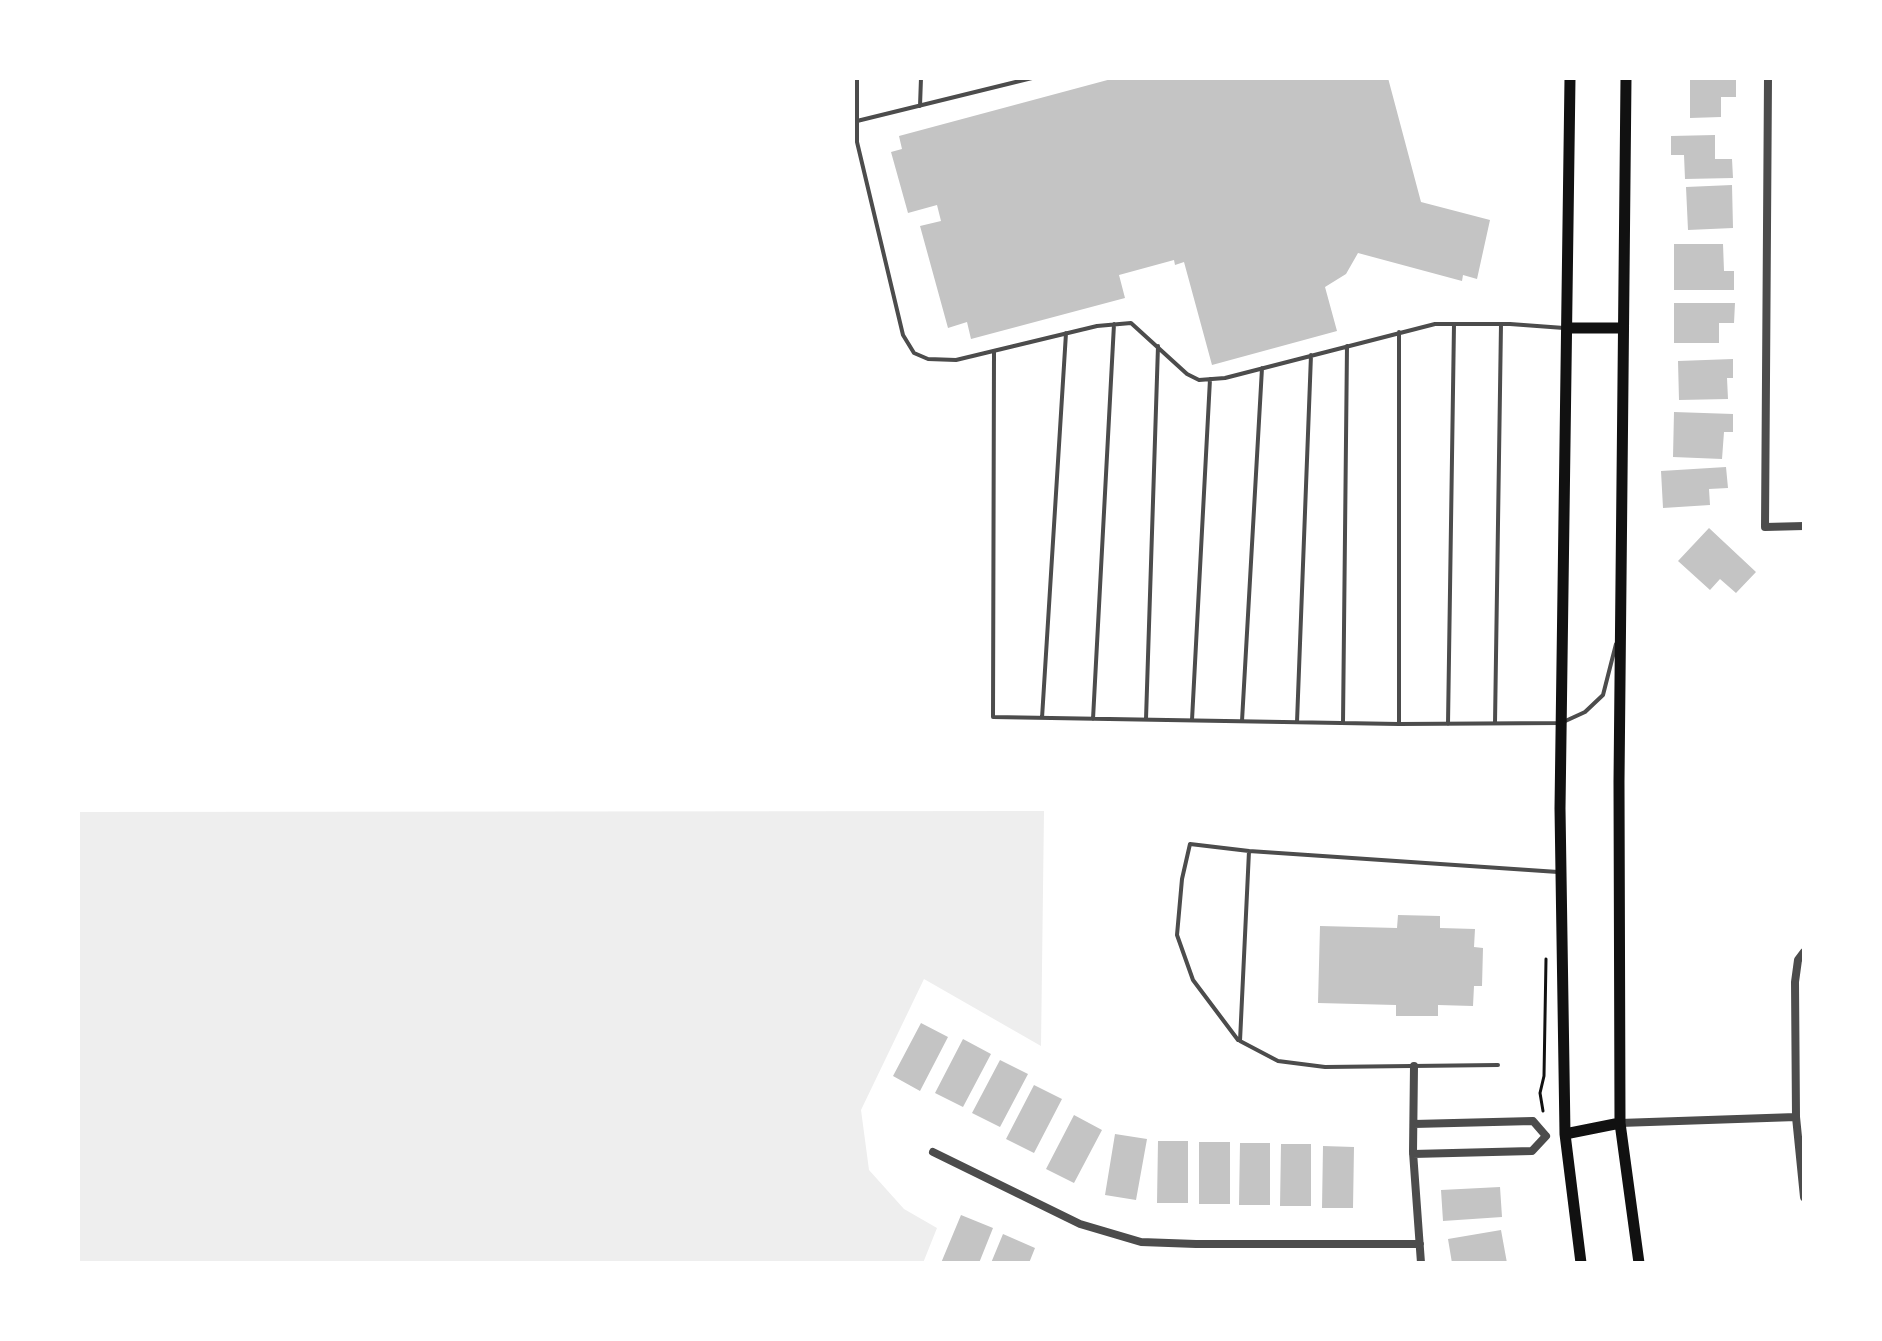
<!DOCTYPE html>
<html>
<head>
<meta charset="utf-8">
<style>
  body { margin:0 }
  #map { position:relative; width:1882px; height:1341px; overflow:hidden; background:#fff; font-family:"Open Sans",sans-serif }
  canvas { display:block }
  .frame { position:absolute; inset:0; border:80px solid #fff; pointer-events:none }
</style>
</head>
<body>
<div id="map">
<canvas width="1882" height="1341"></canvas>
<div class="frame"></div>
</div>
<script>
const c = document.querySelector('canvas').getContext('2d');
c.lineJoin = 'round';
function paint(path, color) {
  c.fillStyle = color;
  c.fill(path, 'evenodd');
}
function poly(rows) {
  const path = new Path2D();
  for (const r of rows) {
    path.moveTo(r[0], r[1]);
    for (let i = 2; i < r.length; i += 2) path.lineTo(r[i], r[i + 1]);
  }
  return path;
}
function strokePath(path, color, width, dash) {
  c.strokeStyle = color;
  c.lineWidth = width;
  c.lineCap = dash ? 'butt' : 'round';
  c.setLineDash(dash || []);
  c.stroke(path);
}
const green = poly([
  [1044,811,1041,1046,924,979,861,1110,869,1170,904,1209,937,1228,923,1263,78,1263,78,812]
]);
const building = poly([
  [1115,78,1388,78,1421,202,1490,220,1477,279,1463,275,1462,281,1358,253,1346,274,1325,287,1337,331,1212,365,1184,262,1175,265,1174,260,1119,275,1125,298,971,339,967,322,948,328,920,226,941,221,937,205,908,213,891,152,902,149,899,136],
  [1690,78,1736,78,1736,97,1721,97,1721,117,1690,118],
  [1715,135,1715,159,1732,159,1733,178,1685,179,1684,155,1671,155,1671,136],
  [1732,185,1733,228,1688,230,1686,187],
  [1674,244,1723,244,1724,271,1734,271,1734,290,1674,290],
  [1674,303,1735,303,1734,323,1719,323,1719,343,1674,343],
  [1733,359,1733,378,1727,378,1728,399,1679,400,1678,361],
  [1674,412,1733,414,1733,432,1724,432,1722,459,1673,457],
  [1726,467,1728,488,1709,489,1710,505,1663,508,1661,471],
  [1709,528,1756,572,1736,593,1720,579,1710,590,1678,561],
  [1398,915,1440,916,1440,928,1475,929,1474,947,1483,948,1482,986,1474,986,1473,1006,1438,1005,1438,1016,1396,1016,1396,1005,1318,1003,1320,926,1397,928],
  [921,1023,948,1037,920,1091,893,1076],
  [963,1039,991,1054,963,1107,935,1093],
  [1000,1060,1028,1074,1000,1127,972,1113],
  [1034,1085,1062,1099,1034,1153,1006,1139],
  [1074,1115,1102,1130,1074,1183,1046,1169],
  [1115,1134,1147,1139,1136,1200,1105,1195],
  [1158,1141,1188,1141,1188,1203,1157,1203],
  [1199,1142,1230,1142,1230,1204,1199,1204],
  [1240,1143,1270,1143,1270,1205,1239,1205],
  [1281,1144,1311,1144,1311,1206,1280,1206],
  [1323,1146,1354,1147,1353,1208,1322,1208],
  [1500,1187,1502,1217,1443,1221,1441,1190],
  [961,1215,993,1228,979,1263,941,1263],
  [1501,1230,1507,1263,1452,1263,1448,1239],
  [1003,1234,1035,1248,1029,1263,991,1263]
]);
const path = poly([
  [1543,1111,1540,1093,1544,1076,1546,959]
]);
const service = poly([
  [857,78,857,142,903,335,914,353,928,359,956,360,1097,326,1131,323,1187,374,1199,380,1225,378,1435,324,1510,324,1564,328],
  [920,106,921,78],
  [857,121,1032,78],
  [994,351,993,717,1399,724,1561,723,1585,712,1603,695,1616,644],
  [1042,718,1066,333],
  [1093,719,1114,324],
  [1146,719,1158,346],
  [1192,720,1210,379],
  [1242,721,1262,368],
  [1297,722,1311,355],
  [1343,723,1347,346],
  [1495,723,1501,324],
  [1399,724,1399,332],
  [1448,724,1454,324],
  [1238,1040,1193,980,1177,935,1182,879,1190,844,1249,851],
  [1498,1065,1325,1067,1278,1061,1240,1041,1249,851,1558,872]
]);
const minor = poly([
  [1768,78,1765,527,1804,526],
  [1804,952,1798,960,1795,982,1796,1117,1804,1197],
  [1414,1066,1413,1152,1421,1263],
  [1620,1123,1796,1117],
  [1414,1124,1533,1121,1546,1136],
  [933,1152,1080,1224,1141,1242,1196,1244,1420,1244],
  [1413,1154,1532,1151,1546,1136]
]);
const secondary = poly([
  [1570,78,1560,808,1565,1134,1581,1263],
  [1626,78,1619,781,1620,1123,1639,1263],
  [1567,328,1623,328],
  [1565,1134,1620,1123]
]);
paint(green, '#eee');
paint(building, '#c4c4c4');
strokePath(path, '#111', 3);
strokePath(service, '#4c4c4c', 4);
strokePath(minor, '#4c4c4c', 8);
strokePath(secondary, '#111', 11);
</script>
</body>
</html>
